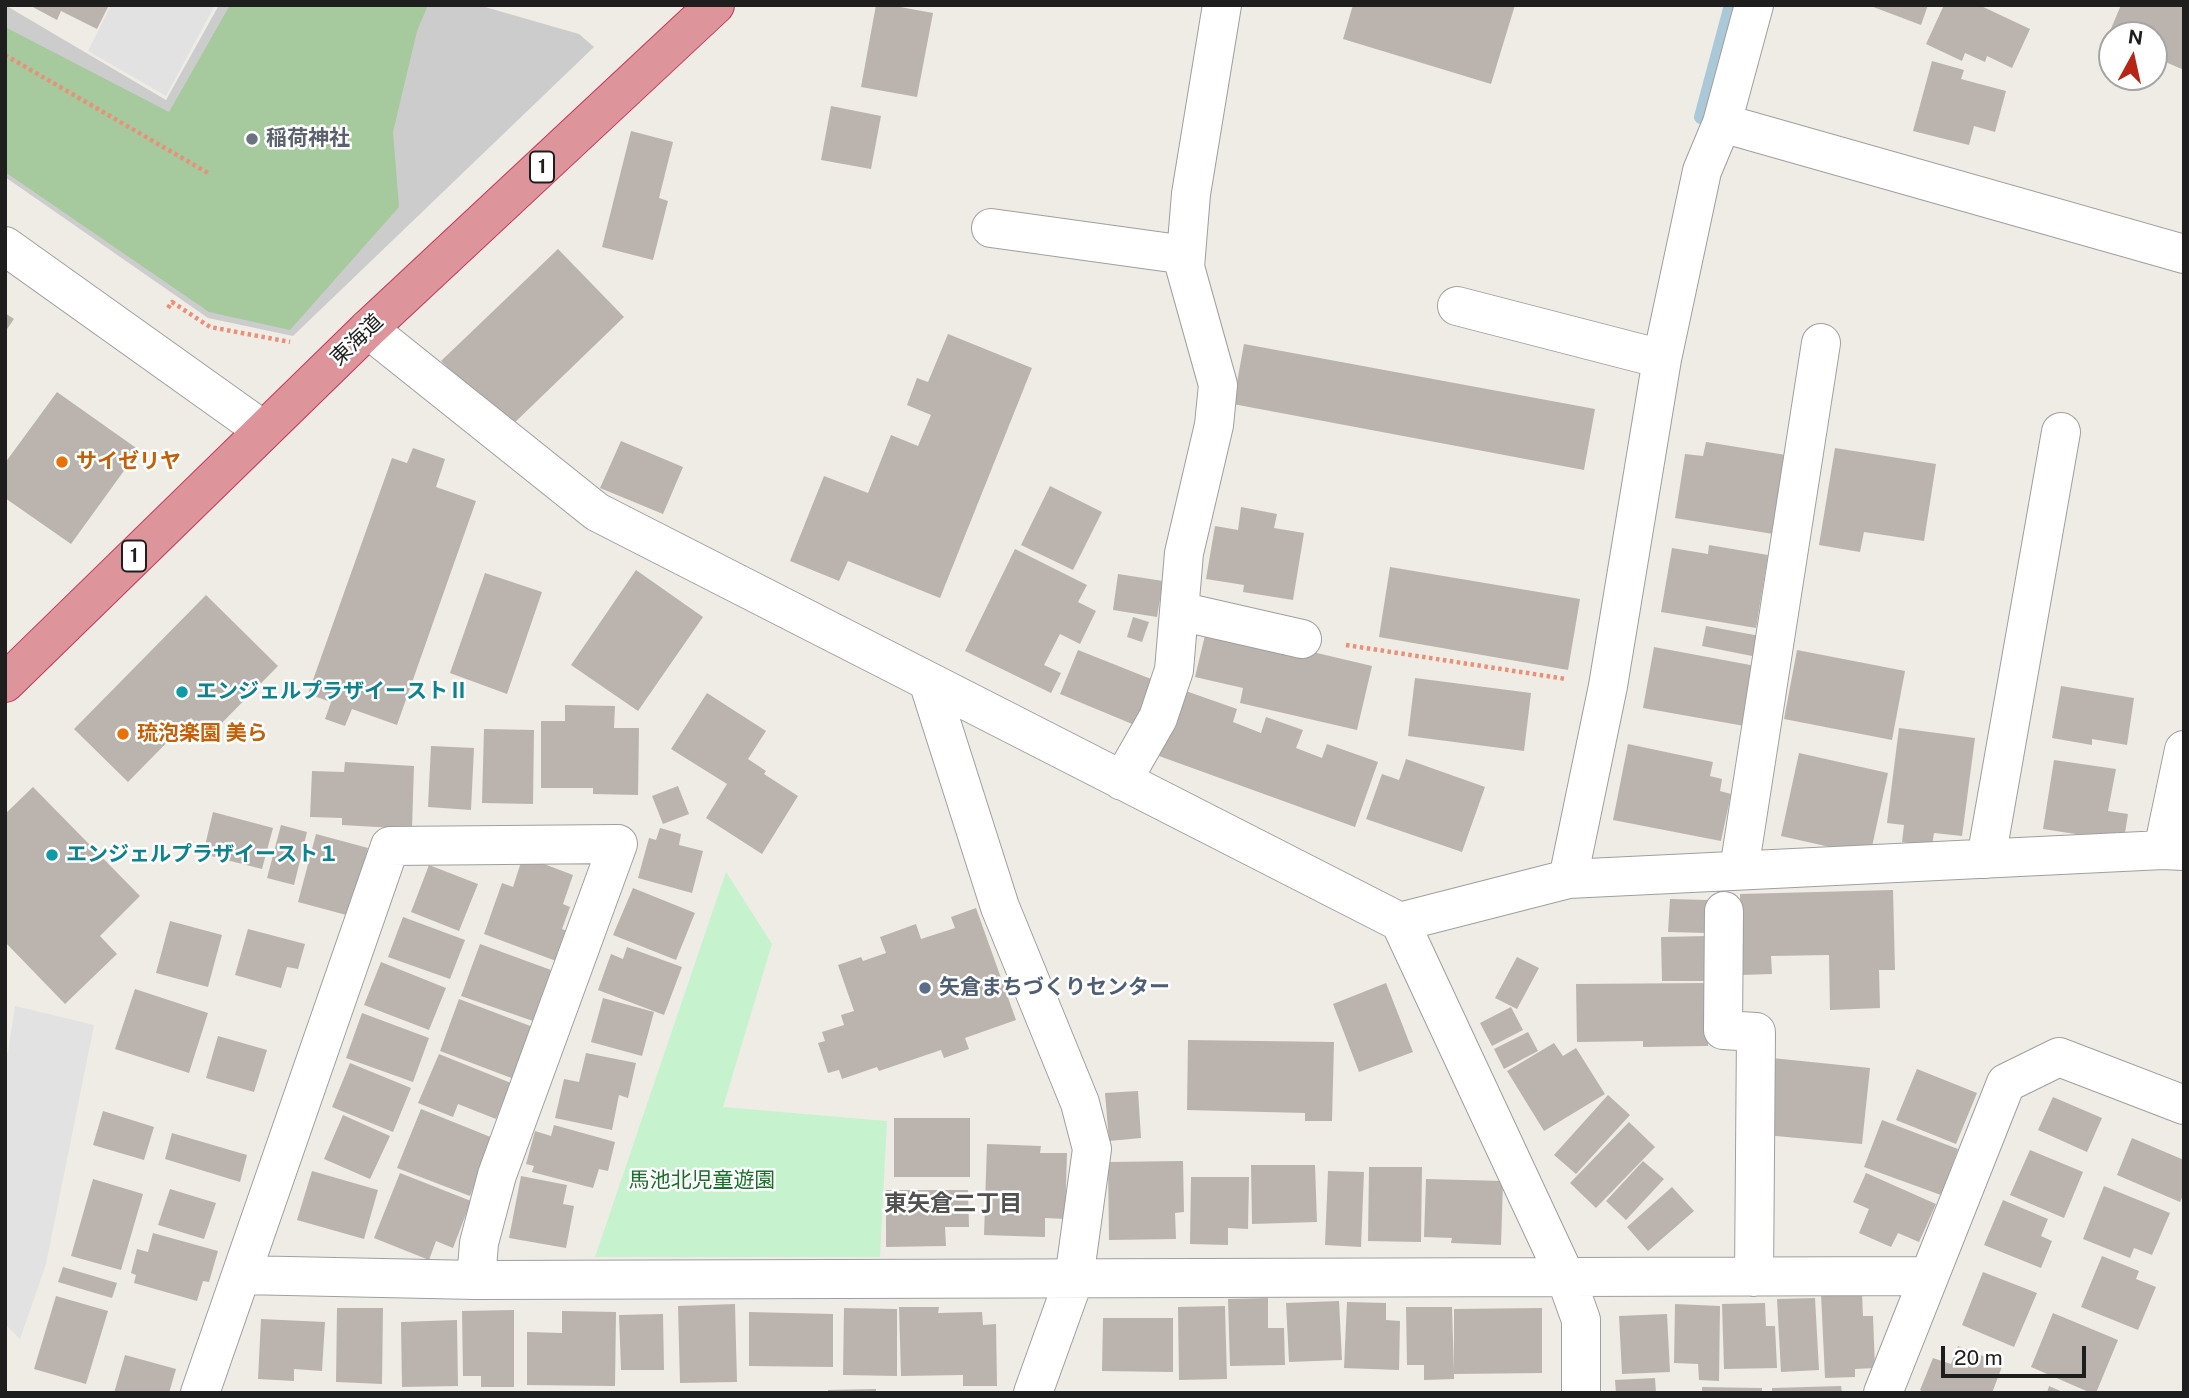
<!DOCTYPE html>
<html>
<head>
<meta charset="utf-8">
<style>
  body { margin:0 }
  #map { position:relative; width:2189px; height:1398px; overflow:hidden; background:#eeece5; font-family:"Public Sans",sans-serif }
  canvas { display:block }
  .frame { position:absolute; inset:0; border:7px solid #1e1e1e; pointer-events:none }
  .north { position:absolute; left:2098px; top:21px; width:70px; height:70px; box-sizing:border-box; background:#fff; border:2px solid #a5a5a5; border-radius:50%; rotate:8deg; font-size:19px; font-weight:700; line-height:28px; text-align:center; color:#1e1e1e }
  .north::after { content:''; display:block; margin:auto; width:24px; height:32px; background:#b72615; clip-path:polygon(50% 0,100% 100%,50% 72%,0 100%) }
  .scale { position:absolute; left:1941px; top:1346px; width:145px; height:32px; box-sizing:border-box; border:4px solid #1e1e1e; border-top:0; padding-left:9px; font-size:21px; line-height:24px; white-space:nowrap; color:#1e1e1e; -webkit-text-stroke:5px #fff; paint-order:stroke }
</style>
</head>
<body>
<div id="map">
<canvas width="2189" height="1398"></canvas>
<div class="frame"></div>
<div class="north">N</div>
<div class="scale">20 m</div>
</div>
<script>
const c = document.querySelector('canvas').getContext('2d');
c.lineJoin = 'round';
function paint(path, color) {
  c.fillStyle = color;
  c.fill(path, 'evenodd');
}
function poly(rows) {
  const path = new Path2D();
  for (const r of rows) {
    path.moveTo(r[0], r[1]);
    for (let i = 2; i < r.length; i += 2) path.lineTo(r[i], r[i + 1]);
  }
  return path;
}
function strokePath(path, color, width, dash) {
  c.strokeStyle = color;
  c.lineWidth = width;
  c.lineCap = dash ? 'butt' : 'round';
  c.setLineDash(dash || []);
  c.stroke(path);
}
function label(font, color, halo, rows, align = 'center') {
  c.font = font + ' "Public Sans","Noto Sans JP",sans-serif';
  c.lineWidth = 5;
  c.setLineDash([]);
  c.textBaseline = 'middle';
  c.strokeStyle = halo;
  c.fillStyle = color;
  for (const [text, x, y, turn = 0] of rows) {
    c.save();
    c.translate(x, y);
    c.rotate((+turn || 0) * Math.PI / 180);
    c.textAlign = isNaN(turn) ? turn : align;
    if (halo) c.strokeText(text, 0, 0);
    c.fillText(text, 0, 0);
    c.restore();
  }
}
const religious = poly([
  [5,5,166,100,219,5,478,5,579,34,594,47,293,336,208,318,5,177]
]);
const forest = poly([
  [230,5,428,5,417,31,393,132,399,207,290,330,209,312,5,172,5,27,169,112]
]);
const park = poly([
  [726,872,772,944,723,1107,887,1121,880,1257,595,1257]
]);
const parking = poly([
  [111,5,215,5,166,96,88,51],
  [15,1006,94,1025,46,1264,20,1339,5,1324,5,1055,8,1052]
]);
const stream = poly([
  [1701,117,1731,5]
]);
const building = poly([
  [29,5,109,5,97,29,61,11,57,20],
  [876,5,889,5,933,13,917,97,861,87],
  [1353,5,1515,5,1491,84,1343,39],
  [1868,5,1928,5,1921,25],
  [1944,5,1979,5,2030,29,2012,68,1987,56,1985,62,1965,53,1962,61,1926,44],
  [2121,5,2184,5,2184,70,2154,57,2154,35,2120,35,2110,31],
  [1932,61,1964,70,1961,79,2006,91,1995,132,1974,126,1969,145,1913,131],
  [831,106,881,116,871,169,821,160],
  [631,131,673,142,659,198,668,201,653,260,602,247],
  [558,249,624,317,507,430,441,361],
  [5,313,14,319,5,332],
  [948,334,1032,368,940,598,848,561,839,581,790,561,824,476,868,493,891,435,918,446,931,415,907,405,917,378,928,382],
  [1244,344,1595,409,1584,470,1233,404],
  [57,392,139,450,71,544,5,498,5,463],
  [621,441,683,467,663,514,600,488],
  [1706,442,1786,455,1773,534,1675,518,1685,454,1703,456],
  [413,448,445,459,436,487,476,501,397,725,352,709,345,726,325,719,331,702,308,694,392,458,407,463],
  [1835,448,1936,464,1924,541,1864,532,1860,552,1819,545],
  [1050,486,1102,512,1073,570,1021,545],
  [1241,507,1277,514,1274,528,1304,533,1293,600,1243,592,1244,585,1206,579,1215,526,1238,530],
  [1709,545,1768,555,1756,628,1661,612,1672,548,1708,554],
  [1015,549,1087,585,1078,602,1096,611,1080,644,1060,634,1044,665,1061,673,1051,693,965,651],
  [1390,567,1580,599,1568,670,1379,637],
  [636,570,703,617,638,711,571,665],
  [485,573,542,592,507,694,450,673],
  [1118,574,1163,581,1157,617,1113,610],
  [206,595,278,666,209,736,191,718,128,782,74,729],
  [1133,617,1149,622,1142,642,1127,637],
  [1706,626,1760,636,1757,657,1702,646],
  [1207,627,1372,666,1357,730,1240,703,1243,688,1195,677],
  [1654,647,1761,667,1750,727,1643,708],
  [1078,650,1156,681,1137,726,1060,694],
  [1797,650,1905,671,1892,740,1784,719],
  [1415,678,1531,693,1524,751,1408,736],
  [2061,686,2134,698,2127,745,2092,739,2092,745,2052,738],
  [1183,690,1237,709,1233,722,1261,733,1266,717,1303,730,1296,748,1322,758,1327,744,1378,762,1355,827,1159,756],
  [707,693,766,731,748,759,766,771,764,774,798,796,762,854,706,818,727,784,671,749],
  [565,705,615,706,614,728,639,728,638,795,593,794,593,788,541,788,541,721,565,721],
  [1899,728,1975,738,1962,836,1934,833,1932,846,1902,842,1904,825,1887,823],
  [484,729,534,730,533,804,482,803],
  [1628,744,1713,762,1710,776,1722,779,1720,791,1731,794,1721,841,1613,820],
  [431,746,474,748,471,810,428,807],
  [1799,753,1888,773,1870,856,1781,836],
  [1406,759,1485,787,1462,852,1366,819,1382,774,1399,780],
  [2054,760,2116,769,2108,811,2128,814,2125,833,2116,832,2115,840,2043,829],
  [345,762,414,766,412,829,342,825,342,818,310,817,312,771,344,772],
  [678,786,689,814,663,824,652,796],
  [33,787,140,896,100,936,117,954,65,1004,5,942,5,814],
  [213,812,273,828,262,869,203,854],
  [281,825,307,832,294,885,267,878],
  [660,828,681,834,679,845,703,851,692,893,638,878,649,838,656,840],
  [316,834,368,848,350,916,298,902],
  [523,856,573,875,563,904,570,907,562,929,575,934,564,964,484,934,502,883,513,887],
  [429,865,478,884,459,931,411,912],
  [633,888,695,913,676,960,613,935],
  [1893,890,1895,970,1879,970,1880,1008,1830,1010,1829,955,1771,956,1772,974,1742,975,1740,894],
  [1670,899,1708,900,1707,933,1668,932],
  [976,908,1016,1020,965,1038,969,1049,944,1058,941,1050,879,1071,877,1067,842,1079,839,1070,828,1073,818,1043,825,1041,822,1032,844,1025,841,1015,854,1011,838,965,861,957,863,961,886,953,880,937,916,924,921,939,955,928,951,917],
  [403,917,465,940,450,979,388,957],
  [170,921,222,935,208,987,156,973],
  [248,929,305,944,298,969,287,967,281,988,235,975],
  [1707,936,1707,981,1662,981,1661,937],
  [480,944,551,970,533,1021,461,996],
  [627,947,682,967,664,1015,598,990,611,954,623,959],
  [1517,957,1539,968,1517,1009,1495,998],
  [381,962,446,988,429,1030,364,1005],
  [1386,983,1413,1052,1359,1072,1333,1004],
  [1707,983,1708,1046,1643,1047,1643,1041,1577,1042,1576,984],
  [135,989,208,1013,189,1073,115,1049],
  [603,998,654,1012,642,1056,591,1042],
  [459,999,533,1027,514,1079,440,1051],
  [1511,1007,1523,1030,1492,1046,1480,1023],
  [362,1013,429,1038,413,1082,346,1058],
  [1528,1032,1538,1051,1504,1069,1494,1049],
  [218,1036,267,1050,254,1092,206,1078],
  [1188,1040,1334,1042,1332,1121,1305,1121,1305,1113,1187,1110],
  [1554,1043,1563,1056,1576,1048,1605,1094,1544,1131,1507,1071],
  [586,1053,636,1063,628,1098,619,1095,612,1130,555,1118,564,1079,579,1082],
  [439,1054,511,1083,496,1119,458,1104,453,1117,418,1103],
  [1772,1058,1870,1068,1862,1144,1765,1135],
  [350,1063,411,1088,393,1132,332,1107],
  [1917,1069,1977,1093,1956,1144,1896,1120],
  [1138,1091,1141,1138,1109,1141,1105,1093],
  [1608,1095,1630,1115,1576,1174,1554,1155],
  [2053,1097,2102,1118,2087,1152,2038,1130],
  [421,1109,493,1138,470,1196,397,1168],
  [103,1111,154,1127,144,1160,93,1145],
  [343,1115,390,1136,370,1179,324,1159],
  [894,1118,970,1118,970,1177,894,1177],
  [1882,1120,1958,1149,1941,1195,1864,1167],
  [1629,1122,1655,1147,1596,1208,1570,1183],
  [554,1125,615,1142,608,1171,599,1169,593,1188,532,1172,534,1166,526,1164,535,1131,551,1136],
  [172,1133,247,1155,240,1182,165,1159],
  [2132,1138,2184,1160,2184,1193,2180,1202,2117,1175],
  [987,1144,1041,1146,1040,1153,1067,1153,1065,1219,1045,1218,1045,1237,984,1235],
  [2030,1150,2083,1172,2064,1218,2010,1195],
  [1183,1161,1184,1212,1175,1213,1176,1239,1109,1240,1108,1162],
  [1643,1161,1664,1179,1626,1220,1606,1201],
  [1251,1165,1315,1165,1317,1222,1252,1224],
  [1369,1167,1422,1167,1421,1242,1368,1241],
  [312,1171,378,1190,364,1239,297,1220],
  [1328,1171,1364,1172,1361,1247,1325,1245],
  [400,1173,471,1201,453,1248,436,1241,429,1260,374,1238],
  [1866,1173,1936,1204,1919,1242,1898,1233,1891,1247,1859,1233,1869,1209,1853,1202],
  [521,1176,567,1185,563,1204,574,1206,566,1248,509,1238],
  [1191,1177,1249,1177,1248,1229,1228,1228,1228,1245,1190,1244],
  [93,1179,143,1194,121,1270,71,1256],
  [1426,1179,1503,1181,1501,1245,1451,1243,1452,1238,1424,1237],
  [2104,1186,2170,1213,2152,1255,2134,1248,2130,1258,2083,1239],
  [1672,1187,1694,1211,1648,1251,1627,1227],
  [170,1189,216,1203,204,1239,158,1225],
  [886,1190,968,1190,969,1227,945,1227,946,1246,886,1247],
  [2003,1200,2048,1219,2041,1236,2052,1241,2041,1268,1984,1245],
  [153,1233,218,1251,209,1282,203,1281,197,1301,134,1283,136,1275,131,1273,137,1249,148,1252],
  [2102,1256,2139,1271,2136,1279,2156,1287,2138,1330,2081,1307],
  [63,1267,117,1283,112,1298,58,1282],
  [1983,1272,2037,1293,2014,1347,1962,1325],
  [1862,1292,1863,1316,1873,1316,1875,1368,1855,1369,1855,1377,1825,1378,1821,1294],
  [56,1296,108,1311,86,1384,34,1369],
  [1268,1298,1268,1328,1284,1328,1285,1365,1230,1366,1228,1299],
  [1815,1298,1819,1370,1781,1372,1777,1299],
  [1339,1301,1342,1360,1289,1362,1286,1303],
  [1347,1302,1386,1303,1386,1320,1400,1321,1399,1370,1344,1368],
  [1765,1303,1766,1326,1775,1326,1777,1368,1724,1369,1722,1304],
  [735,1304,737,1382,680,1383,678,1306],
  [1675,1304,1720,1306,1719,1381,1699,1380,1698,1364,1674,1363],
  [1225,1306,1227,1379,1179,1380,1178,1307],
  [899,1307,939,1307,938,1313,982,1312,983,1325,996,1324,997,1386,963,1386,963,1375,901,1376],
  [1406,1307,1452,1307,1454,1371,1454,1309,1542,1308,1542,1373,1454,1374,1454,1379,1424,1380,1424,1365,1407,1365],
  [337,1308,383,1308,382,1384,336,1382],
  [844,1308,897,1309,897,1376,843,1375],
  [514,1310,514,1387,481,1387,481,1376,463,1376,462,1311],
  [562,1311,616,1312,615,1386,527,1385,527,1332,562,1333],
  [749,1312,833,1314,833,1367,749,1366],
  [2053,1313,2118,1340,2096,1393,2091,1393,2031,1367],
  [663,1314,664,1370,621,1370,619,1315],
  [1667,1314,1670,1372,1622,1374,1619,1316],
  [1103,1318,1173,1318,1173,1372,1102,1371],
  [261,1319,325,1322,322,1371,294,1369,294,1381,258,1379],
  [457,1320,458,1386,402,1387,401,1322],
  [1958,1346,2003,1364,1992,1393,1926,1393,1920,1390,1933,1358,1951,1364],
  [125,1355,176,1369,169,1393,114,1393],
  [1655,1378,1656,1393,1616,1393,1615,1380],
  [1841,1386,1842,1393,1772,1393,1772,1388],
  [2049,1386,2065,1393,2047,1393],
  [1702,1387,1762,1388,1762,1393,1702,1393],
  [876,1389,876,1393,828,1393,828,1390]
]);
const path = poly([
  [5,55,208,173],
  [168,308,172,302,210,327,290,342],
  [1346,645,1566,679]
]);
const minor = poly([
  [1722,123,2184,254],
  [991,228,1186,255],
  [5,246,263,430],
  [1457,306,1662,359],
  [368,329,597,512,1400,922,1566,1278,1581,1320,1581,1393],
  [1179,611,1302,639],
  [928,681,1000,907,1080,1103,1092,1149,1074,1279,1033,1393],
  [1122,781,1158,718,1174,670,1184,553,1214,425,1218,385,1185,267,1191,194,1222,5],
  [2163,850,2184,750],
  [1986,859,2061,432],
  [1739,870,1821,343],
  [1568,879,2163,850,2184,851],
  [1724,911,1723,1030,1756,1032,1754,1277],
  [1400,922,1568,879,1608,686,1662,359,1702,171,1722,123,1754,5],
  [241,1275,476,1280,1929,1276],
  [200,1393,390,846,618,844,497,1175,479,1243,476,1280],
  [1883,1393,2006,1083,2059,1057,2184,1105]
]);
const highway = poly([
  [5,683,368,329,715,5]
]);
const markers = [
  [252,139,7,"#6b7280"],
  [62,462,7,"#e8710a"],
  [182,692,7,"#0f9aa8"],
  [123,734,7,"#e8710a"],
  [52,855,7,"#0f9aa8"],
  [925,988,7,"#5c6f8a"]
];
const shields = [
  [542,167,24],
  [134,556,24]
];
const shieldNames = [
  ["1",542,167],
  ["1",134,556]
];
const worshipNames = [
  ["稲荷神社",266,139]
];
const streetNames = [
  ["東海道",357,340,-44]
];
const foodNames = [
  ["サイゼリヤ",76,462],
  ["琉泡楽園 美ら",137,734]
];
const cultureNames = [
  ["エンジェルプラザイーストⅡ",196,692],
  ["エンジェルプラザイースト１",66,855]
];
const serviceNames = [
  ["矢倉まちづくりセンター",939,988]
];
const parkNames = [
  ["馬池北児童遊園",702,1181]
];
const neighbourhoodNames = [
  ["東矢倉二丁目",953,1204]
];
paint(religious, '#ccc');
paint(forest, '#a6c99e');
paint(park, '#c6f3ce');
paint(parking, '#e2e2e2');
strokePath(stream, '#aac8d7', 14);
paint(building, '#bbb4ae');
strokePath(minor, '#9f9f9f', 40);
strokePath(highway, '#c73658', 40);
strokePath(path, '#eb9078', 4.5, [3.5, 3.5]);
strokePath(minor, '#fff', 38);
strokePath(highway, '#dd949a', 38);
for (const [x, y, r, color] of markers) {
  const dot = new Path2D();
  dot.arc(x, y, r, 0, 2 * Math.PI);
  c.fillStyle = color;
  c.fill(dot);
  strokePath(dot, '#fff', 2.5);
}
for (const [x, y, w] of shields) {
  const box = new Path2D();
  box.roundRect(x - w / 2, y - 15.5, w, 31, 5);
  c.fillStyle = '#fff';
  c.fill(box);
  strokePath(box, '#1e1e1e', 2);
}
label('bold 19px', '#1e1e1e', null, shieldNames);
label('bold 21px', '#5b616d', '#fff', worshipNames, 'left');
label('21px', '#1e1e1e', '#fff', streetNames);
label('bold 21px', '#c56008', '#fff', foodNames, 'left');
label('bold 21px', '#0d838f', '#fff', cultureNames, 'left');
label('bold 21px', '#4e5e75', '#fff', serviceNames, 'left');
label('21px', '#177128', '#fff', parkNames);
label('bold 23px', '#515151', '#fff', neighbourhoodNames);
</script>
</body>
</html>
